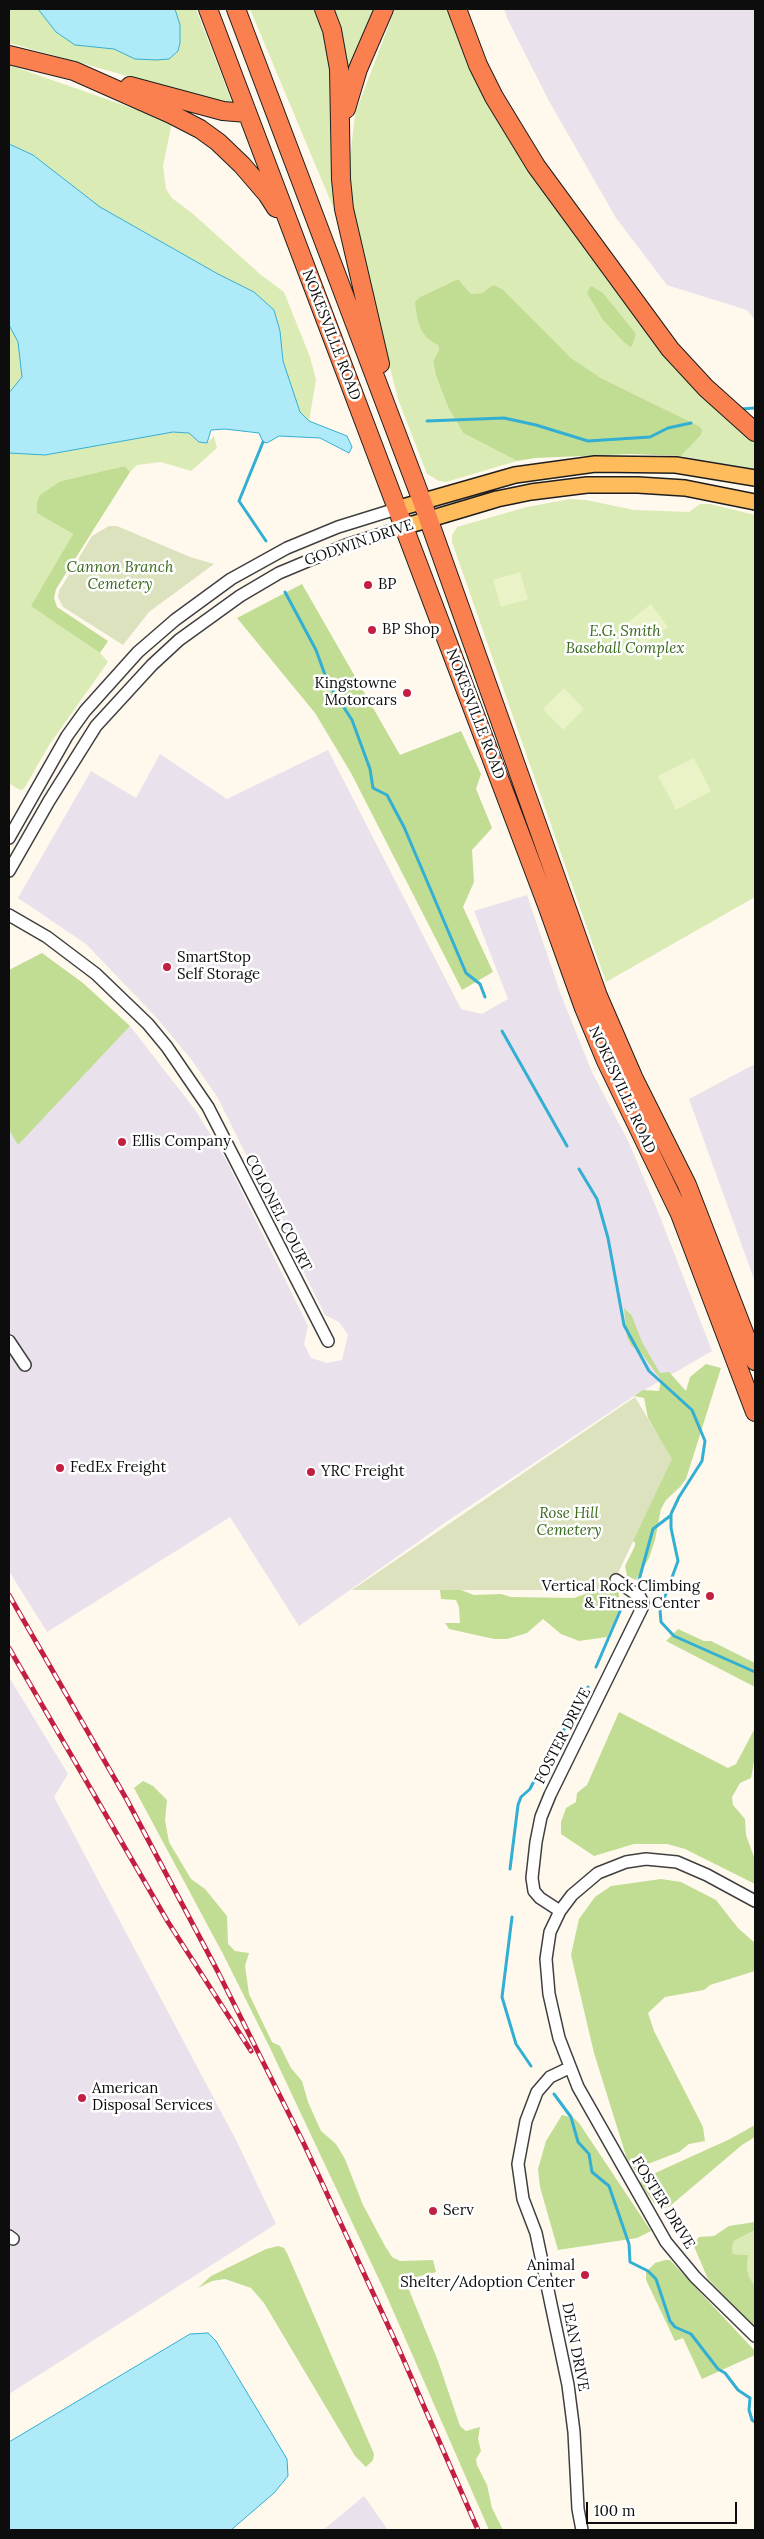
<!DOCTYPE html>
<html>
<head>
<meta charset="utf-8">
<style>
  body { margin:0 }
  #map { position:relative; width:764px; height:2539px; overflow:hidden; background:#fff8ed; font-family:Lora,serif }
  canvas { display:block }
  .frame { position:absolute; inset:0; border:10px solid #0d0d0d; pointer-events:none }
  .scale { position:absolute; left:586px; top:2502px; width:151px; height:22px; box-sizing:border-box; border:2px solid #0d0d0d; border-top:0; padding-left:6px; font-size:15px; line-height:18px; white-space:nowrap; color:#0d0d0d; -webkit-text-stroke:4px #fff; paint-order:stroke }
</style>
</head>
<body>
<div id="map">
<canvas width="764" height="2539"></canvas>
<div class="frame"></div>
<div class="scale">100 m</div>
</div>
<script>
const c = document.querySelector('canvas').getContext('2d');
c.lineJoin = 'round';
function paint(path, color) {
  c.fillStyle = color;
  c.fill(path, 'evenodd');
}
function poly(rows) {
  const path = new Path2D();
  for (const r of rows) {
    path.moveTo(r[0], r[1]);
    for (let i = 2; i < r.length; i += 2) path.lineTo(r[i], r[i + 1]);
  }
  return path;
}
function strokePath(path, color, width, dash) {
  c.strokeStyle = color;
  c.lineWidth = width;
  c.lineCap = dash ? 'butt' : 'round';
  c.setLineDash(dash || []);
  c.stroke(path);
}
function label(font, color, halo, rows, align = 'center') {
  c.font = font + ' Lora,serif';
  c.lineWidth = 5;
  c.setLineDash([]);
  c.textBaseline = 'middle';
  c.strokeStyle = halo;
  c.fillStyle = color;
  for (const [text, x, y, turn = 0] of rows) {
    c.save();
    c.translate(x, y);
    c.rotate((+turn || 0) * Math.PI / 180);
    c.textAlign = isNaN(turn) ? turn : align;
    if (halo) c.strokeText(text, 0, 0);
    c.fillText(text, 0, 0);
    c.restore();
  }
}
const industrial = poly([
  [504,9,755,9,755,320,747,310,667,285,616,218,549,101,508,20],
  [328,750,461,1009,482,1014,508,999,474,911,527,895,561,995,592,1072,629,1143,659,1214,712,1351,634,1396,446,1522,299,1626,230,1517,47,1632,9,1571,9,1130,18,1144,130,1026,196,1111,226,1160,308,1326,304,1344,311,1358,327,1363,342,1360,348,1335,339,1322,325,1315,218,1098,191,1059,155,1016,86,944,18,898,91,771,136,798,160,754,227,799],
  [755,1064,755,1282,689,1099],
  [9,1677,68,1774,54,1797,237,2142,276,2224,9,2394],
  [364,2496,388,2530,323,2530]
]);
const green = poly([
  [9,9,38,9,56,32,75,45,114,49,131,56,169,59,178,51,180,43,180,25,175,9,196,9,232,102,228,104,9,43],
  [250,9,315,9,320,20,330,67,336,214],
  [329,9,377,9,346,77],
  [395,9,452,9,512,139,752,439,755,446,755,469,681,456,701,435,699,426,587,371,571,358,493,285,482,293,471,294,458,279,420,297,428,339,439,346,439,350,433,363,436,376,448,407,463,433,517,461,446,482,439,481,427,474,398,399,353,222,349,168,355,114],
  [9,65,172,122,163,166,166,189,172,198,193,214,261,275,284,292,310,357,316,380,309,421,300,412,283,361,280,331,254,292,218,274,100,207,33,155,9,144],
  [9,325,18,342,22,377,9,393],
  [173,432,189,433,207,443,214,436,217,448,191,471,161,462,137,465,130,472,125,466,61,481,38,513,73,534,32,606,100,653,108,662,49,745,25,787,22,790,18,789,9,783,9,453,45,455],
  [570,499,586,500,634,510,689,512,700,504,710,504,755,515,755,897,606,982,452,542,452,535,457,527,527,507],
  [755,2230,755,2286,749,2277,747,2268,748,2255,733,2254,732,2247,734,2241]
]);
const forest = poly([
  [458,279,471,294,482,293,493,285,502,289,571,358,599,377,699,426,702,430,701,435,681,456,630,454,535,458,517,461,463,433,448,407,436,376,433,362,439,350,439,346,428,339,421,330,417,317,415,302,420,297],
  [591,286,603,293,636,334,632,346,630,347,624,342,603,320,587,293],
  [125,466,130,472,56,589,54,598,57,607,108,641,100,653,31,606,73,534,37,513,37,503,40,495,61,481],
  [302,584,400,755,461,731,481,774,476,789,492,828,472,850,474,882,463,907,493,972,462,990,351,773,315,713,237,618],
  [42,953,83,983,130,1026,18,1145,9,1130,9,970],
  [624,1308,632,1316,642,1342,657,1368,660,1373,669,1372,686,1391,690,1377,701,1368,706,1364,721,1368,686,1479,680,1487,666,1500,661,1509,655,1540,649,1558,636,1580,627,1576,625,1566,635,1546,635,1542,630,1541,660,1439,648,1418,644,1398,634,1396,643,1390,659,1391,661,1380,642,1354,631,1345,627,1337],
  [613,1587,619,1591,619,1610,607,1637,579,1641,561,1634,543,1619,527,1633,507,1639,494,1639,449,1629,445,1623,460,1623,459,1607,456,1600,441,1599,440,1590,461,1590,474,1595,501,1594,511,1597,574,1598,599,1589],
  [678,1629,704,1641,711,1641,755,1663,755,1687,666,1641],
  [619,1712,728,1768,736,1764,755,1728,755,1756,751,1778,740,1783,732,1797,733,1805,745,1819,746,1835,755,1860,755,1884,685,1849,667,1844,634,1844,594,1856,561,1834,561,1822,566,1808,576,1802,577,1793,587,1785],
  [143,1781,153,1786,167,1800,165,1820,169,1842,191,1879,205,1889,227,1916,228,1944,235,1951,249,1953,245,1966,249,1994,272,2042,280,2046,291,2068,302,2081,308,2102,321,2131,336,2144,345,2159,363,2205,385,2246,392,2257,400,2261,433,2260,436,2272,405,2280,438,2361,460,2426,466,2431,480,2427,478,2439,481,2451,476,2459,477,2465,487,2485,492,2508,503,2530,489,2530,384,2290,270,2048,223,1954,134,1788],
  [661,1879,681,1882,716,1900,738,1928,755,1943,755,1971,710,1985,704,1990,665,1997,648,2013,654,2031,703,2127,705,2141,689,2144,679,2152,640,2167,636,2172,627,2159,594,2053,571,1955,579,1919,595,1897,611,1886],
  [562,2115,574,2118,579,2123,651,2231,637,2238,558,2250,540,2187,538,2169,546,2141],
  [755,2125,755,2137,742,2145,670,2206,664,2208,654,2203,640,2183,642,2179,730,2139],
  [755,2222,755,2230,734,2241,732,2247,733,2254,748,2255,747,2268,749,2277,755,2286,755,2328,708,2279,693,2244,699,2237,714,2236,729,2226],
  [278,2246,284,2248,287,2253,374,2454,373,2460,366,2467,355,2456,264,2303,251,2288,225,2279,212,2281,198,2288,211,2276,266,2249],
  [665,2260,670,2260,755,2351,755,2355,702,2379,683,2338,675,2341,646,2280,646,2272,655,2263]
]);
const cemetery = poly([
  [109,526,117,526,190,557,214,564,149,612,123,645,63,607,58,597,59,591,92,536],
  [635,1397,672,1459,610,1590,352,1590]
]);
const pitch = poly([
  [520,572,528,599,501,607,493,580],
  [651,604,668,627,643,645,627,623],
  [564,688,584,709,563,730,543,709],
  [694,758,711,791,676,810,658,776]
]);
const water = poly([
  [38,9,175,9,180,25,180,43,178,51,169,59,156,60,135,59,114,49,75,45,56,32,38,9],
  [9,144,33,155,100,207,218,274,254,292,274,310,280,331,283,361,300,412,309,421,347,436,352,447,349,453,320,438,279,436,267,443,263,442,259,433,225,429,211,430,207,443,199,442,189,433,173,432,45,455,9,453,9,393,22,377,18,342,9,325,9,144],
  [208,2333,216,2341,287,2459,288,2476,274,2493,231,2530,9,2530,9,2442,190,2334,208,2333]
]);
const stream = poly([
  [740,409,755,408],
  [427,421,504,418,536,425,588,441,650,437,668,428,691,423],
  [263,442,239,501,266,541],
  [285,592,316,650,328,683,352,720,370,769,373,788,387,795,404,827,466,973,480,984,485,997],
  [502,1031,567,1146],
  [579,1169,597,1199,608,1238,624,1325,649,1371,692,1410,705,1441,702,1461,679,1497,671,1514,671,1528,678,1561,660,1610,661,1622,674,1636,755,1672],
  [639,1580,653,1529,670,1516],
  [596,1667,624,1602],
  [546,1758,587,1693,588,1687],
  [510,1869,518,1805,521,1797,530,1789,537,1775],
  [512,1917,502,1997,516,2044,531,2066],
  [554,2094,571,2117,578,2142,589,2154,592,2172,609,2186,629,2244,630,2262,648,2271,656,2279,670,2321,675,2327,691,2334,718,2369,725,2373,738,2390,750,2398,749,2410,752,2420,755,2422]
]);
const minor = poly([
  [9,838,67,736,85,711,138,652,175,620,231,579,287,548,338,527,396,509],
  [9,871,49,801,96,726,152,665,179,640,240,596,279,573,346,545,403,527],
  [9,915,47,937,96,974,148,1024,167,1047,208,1107,328,1341],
  [9,1341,25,1365],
  [755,1901,707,1875,677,1862,646,1859,626,1862,598,1873,572,1895,560,1911,550,1932,546,1959,549,1994,559,2038,578,2087,666,2242,695,2277,755,2336],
  [560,1911,540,1898,534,1891,532,1878,536,1842,541,1817,550,1795,642,1608,643,1603,640,1597,616,1580],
  [569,2068,550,2077,537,2092,526,2121,518,2164,523,2199,536,2233,568,2385,574,2432,578,2509,582,2530],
  [9,2236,13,2239]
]);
const major = poly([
  [396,509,515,475,595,464,676,465,755,478],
  [403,527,497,499,531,492,587,485,638,485,685,488,755,502]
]);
const highway = poly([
  [208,9,547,905,584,1008,606,1061,680,1214,755,1412],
  [236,9,422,501,598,996,634,1079,687,1185,755,1361],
  [324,9,332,30,339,69,341,179,344,209,380,364],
  [457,9,478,65,494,97,536,166,670,349,706,388,755,432],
  [9,55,74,71,171,114,200,129,218,142,242,165,267,194,276,208],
  [130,86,223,111,247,113],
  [346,109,358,69,384,9]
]);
const rail = poly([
  [9,1595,127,1800,217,1970,304,2144,398,2347,478,2530],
  [9,1648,168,1922,251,2051]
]);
const markers = [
  [368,585,5,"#c31f43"],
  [372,630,5,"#c31f43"],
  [407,693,5,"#c31f43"],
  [167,967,5,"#c31f43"],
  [122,1142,5,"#c31f43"],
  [60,1468,5,"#c31f43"],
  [311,1472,5,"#c31f43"],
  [710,1596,5,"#c31f43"],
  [82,2098,5,"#c31f43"],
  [433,2211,5,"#c31f43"],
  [585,2275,5,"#c31f43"]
];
const streetNames = [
  ["NOKESVILLE ROAD",331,335,69],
  ["GODWIN DRIVE",359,543,-19],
  ["NOKESVILLE ROAD",475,714,69],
  ["NOKESVILLE ROAD",622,1090,65],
  ["COLONEL COURT",278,1213,63],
  ["FOSTER DRIVE",563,1736,-63],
  ["FOSTER DRIVE",663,2203,58],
  ["DEAN DRIVE",575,2347,79]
];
const parkNames = [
  ["Cannon Branch",120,568],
  ["Cemetery",120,585],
  ["E.G. Smith",625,632],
  ["Baseball Complex",625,649],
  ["Rose Hill",569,1514],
  ["Cemetery",569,1531]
];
const poiNames = [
  ["BP",378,585],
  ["BP Shop",382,630],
  ["Kingstowne",397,684,"right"],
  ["Motorcars",397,701,"right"],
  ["SmartStop",177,958],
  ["Self Storage",177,975],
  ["Ellis Company",132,1142],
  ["FedEx Freight",70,1468],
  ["YRC Freight",321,1472],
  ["Vertical Rock Climbing",700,1587,"right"],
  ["& Fitness Center",700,1604,"right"],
  ["American",92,2089],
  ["Disposal Services",92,2106],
  ["Serv",443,2211],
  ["Animal",575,2266,"right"],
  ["Shelter/Adoption Center",575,2283,"right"]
];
paint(industrial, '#e9e1ec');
paint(green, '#daebb5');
paint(forest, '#c1dd93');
paint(cemetery, '#dce2bd');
paint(pitch, '#eaf2c7');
paint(water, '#afeaf9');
strokePath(water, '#33afd3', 1);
strokePath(stream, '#33afd3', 3);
strokePath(minor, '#404040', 14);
strokePath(major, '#1e1e1e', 18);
strokePath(highway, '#1e1e1e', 20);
strokePath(minor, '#fff', 11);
strokePath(major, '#ffbc5d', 15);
strokePath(highway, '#fb804f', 18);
strokePath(rail, '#c31f43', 5);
strokePath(rail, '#fff', 3, [9]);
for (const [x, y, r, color] of markers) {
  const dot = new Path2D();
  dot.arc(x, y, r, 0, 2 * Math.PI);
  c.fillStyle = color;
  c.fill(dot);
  strokePath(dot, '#fff', 2);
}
label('15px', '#0d0d0d', '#fff', streetNames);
label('italic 15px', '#38681a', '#fff', parkNames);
label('15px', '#0d0d0d', '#fff', poiNames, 'left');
</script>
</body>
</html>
